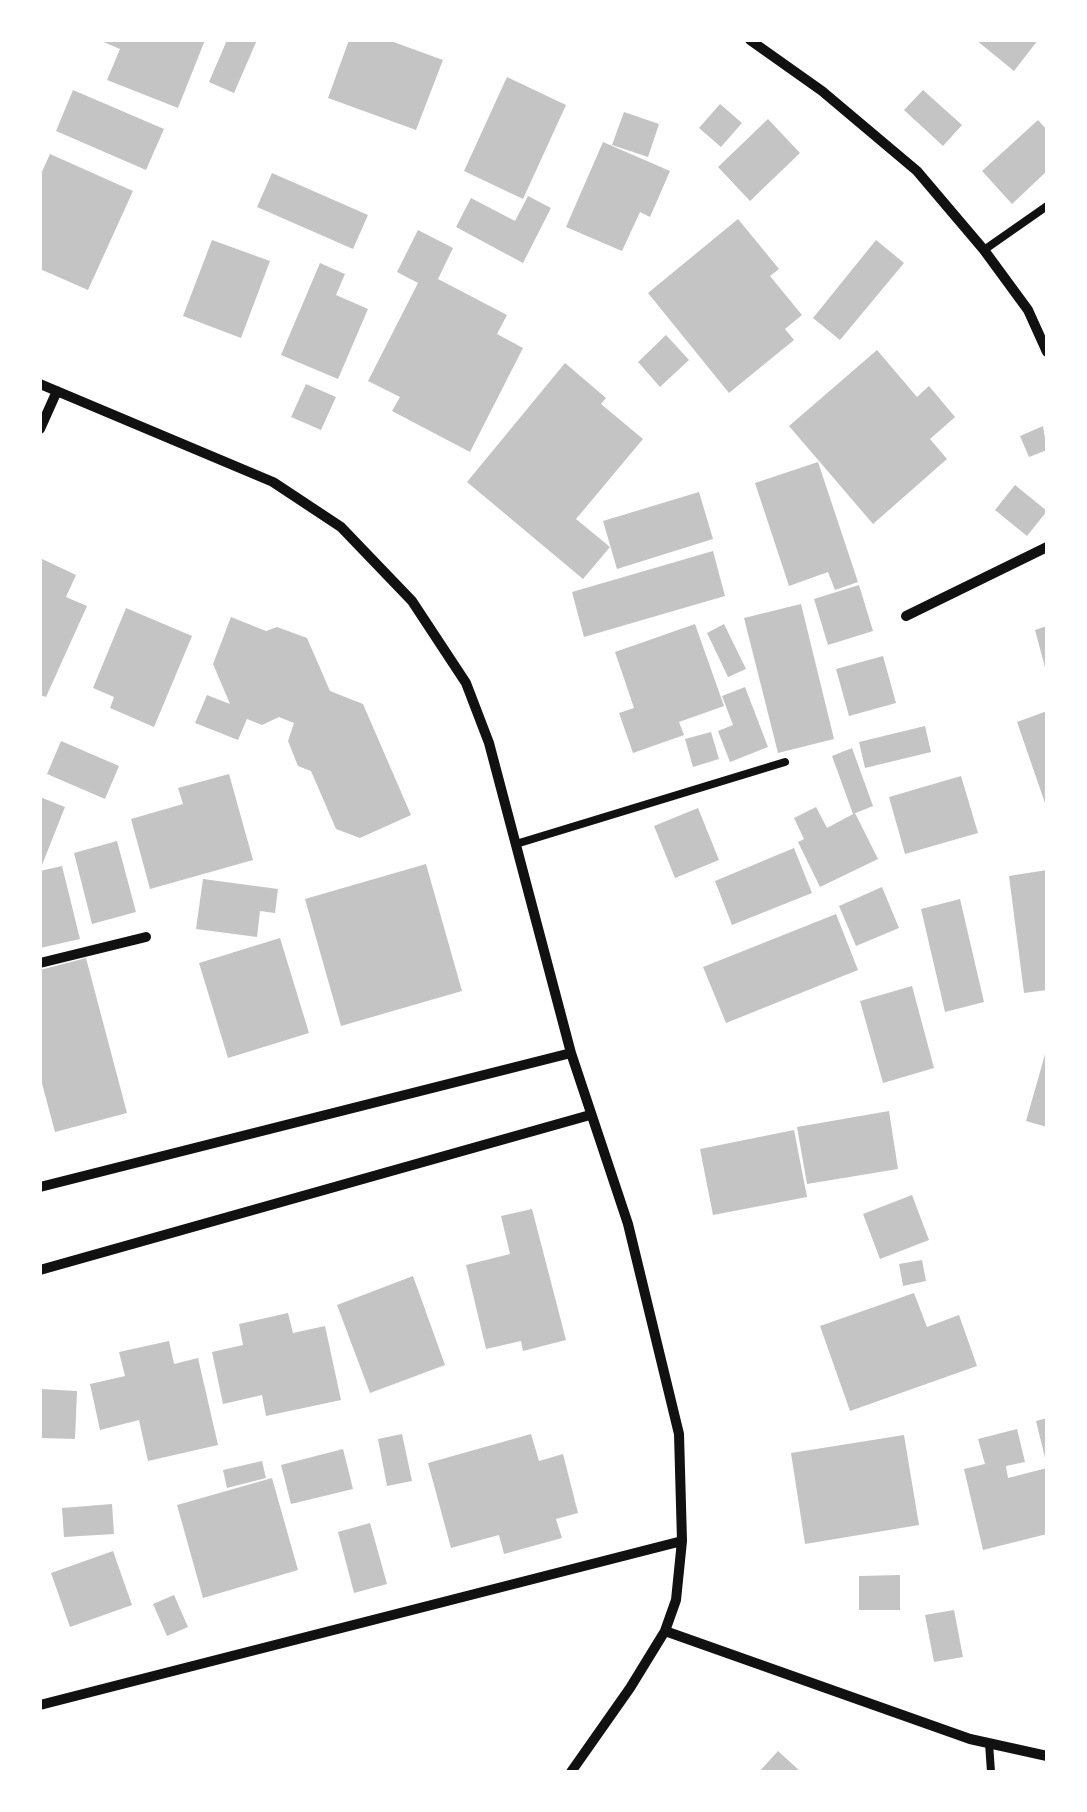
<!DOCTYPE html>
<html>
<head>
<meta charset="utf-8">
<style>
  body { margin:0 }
  #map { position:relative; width:1087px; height:1812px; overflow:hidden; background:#fff; font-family:"Nunito Sans",sans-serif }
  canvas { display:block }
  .frame { position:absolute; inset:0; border:42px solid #fff; pointer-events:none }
</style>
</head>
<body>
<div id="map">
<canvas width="1087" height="1812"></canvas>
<div class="frame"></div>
</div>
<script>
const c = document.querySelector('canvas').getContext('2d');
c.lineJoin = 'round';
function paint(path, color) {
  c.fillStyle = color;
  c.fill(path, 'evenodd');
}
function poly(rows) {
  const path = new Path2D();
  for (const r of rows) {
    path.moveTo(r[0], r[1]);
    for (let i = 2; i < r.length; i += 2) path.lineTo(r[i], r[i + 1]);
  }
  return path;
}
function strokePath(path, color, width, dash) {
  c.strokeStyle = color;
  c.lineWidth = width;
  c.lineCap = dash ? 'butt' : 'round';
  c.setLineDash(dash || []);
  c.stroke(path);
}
const building = poly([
  [99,40,205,40,178,108,107,80,120,49],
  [227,40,257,40,234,93,209,82],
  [349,40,388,40,443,60,416,130,328,98],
  [976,40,1038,40,1014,71],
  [507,77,566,105,523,199,464,171],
  [73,90,164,129,146,170,56,131],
  [923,90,962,125,943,146,904,110],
  [720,104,742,123,721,147,699,128],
  [624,112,659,124,648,157,612,145],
  [768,119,800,153,750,201,718,167],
  [1038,120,1047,130,1047,171,1012,204,982,171],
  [603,142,670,171,650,217,640,212,622,251,566,227],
  [50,154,133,191,88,290,40,269,40,176],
  [272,173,368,215,353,249,257,207],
  [528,196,551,208,523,263,456,227,471,198,515,221],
  [738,219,779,269,770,276,802,315,785,329,794,340,729,393,648,293],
  [418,230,453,248,438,279,507,315,497,334,523,348,470,452,392,411,400,397,368,381,418,283,397,272],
  [212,240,270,261,241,338,183,316],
  [876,240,904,263,840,340,813,318],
  [320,263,345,274,336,295,368,309,338,379,281,355],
  [666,335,689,360,660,387,638,362],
  [877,350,917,397,929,386,955,417,930,439,947,459,873,524,789,426],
  [565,363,606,398,601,404,643,439,576,519,610,547,583,579,467,482],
  [306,384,336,397,321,430,291,417],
  [1043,426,1047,450,1029,457,1020,436],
  [818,462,858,582,835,590,828,572,789,586,755,483],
  [1015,485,1047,511,1027,536,995,510],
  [699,492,713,539,617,569,603,521],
  [713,551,725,596,584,637,572,592],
  [40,558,76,575,66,597,87,606,46,697,40,695],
  [859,585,873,631,828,645,814,599],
  [801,604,834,739,778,753,744,618],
  [126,608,192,636,154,727,110,708,114,697,93,688],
  [231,617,266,631,277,627,307,638,330,691,363,704,411,815,360,838,336,829,311,771,298,766,288,741,294,723,279,717,262,725,247,719,238,740,195,723,207,695,230,704,213,664],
  [695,624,724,706,679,722,684,735,633,753,619,713,634,708,615,652],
  [724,624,746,669,728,677,707,633],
  [1047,626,1047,670,1046,671,1035,630],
  [883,656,896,703,849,716,836,669],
  [745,687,768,747,730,762,718,731,733,725,722,696],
  [1047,711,1047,806,1046,806,1017,722],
  [925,726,931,752,865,768,859,742],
  [711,732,719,759,693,767,685,739],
  [61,741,119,766,105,799,47,774],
  [852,748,873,806,853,814,832,756],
  [229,774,253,860,150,889,131,819,183,804,178,788],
  [961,776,978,833,905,854,889,797],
  [40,797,65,807,40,870],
  [816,807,827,828,855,813,878,859,820,887,798,842,804,839,794,818],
  [698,808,719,860,675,878,654,826],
  [117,841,136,912,92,924,74,853],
  [794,848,812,893,732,925,715,881],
  [426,864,462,991,341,1026,305,899],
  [62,866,80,939,40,948,40,871],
  [1047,870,1047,990,1024,993,1009,876],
  [203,879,278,889,275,913,260,911,257,937,196,929],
  [882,887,899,928,856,946,839,906],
  [960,899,984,1002,945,1012,921,909],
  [836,914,858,970,726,1023,703,967],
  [280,938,309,1033,228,1058,199,963],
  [86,958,127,1113,55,1132,40,1076,40,970],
  [912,986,934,1068,883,1083,860,1001],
  [1046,1051,1047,1051,1047,1127,1026,1121],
  [889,1111,898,1169,807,1184,797,1127],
  [794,1130,807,1197,713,1215,700,1149],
  [912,1195,929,1240,880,1259,863,1214],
  [532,1209,566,1340,523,1351,521,1341,486,1349,466,1265,510,1254,501,1216],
  [922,1260,926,1281,903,1286,899,1264],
  [413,1276,445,1365,370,1393,337,1305],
  [914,1293,927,1327,959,1315,977,1366,850,1411,820,1326],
  [288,1313,293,1333,325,1326,341,1400,266,1416,262,1395,223,1404,212,1352,243,1345,239,1324],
  [169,1341,174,1364,198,1358,218,1445,148,1461,139,1420,100,1430,90,1384,125,1376,119,1352],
  [40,1389,77,1391,75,1439,40,1438],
  [1047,1418,1047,1462,1046,1462,1036,1421],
  [1017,1429,1025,1462,1006,1466,1008,1478,1047,1468,1047,1534,983,1550,964,1469,985,1464,978,1439],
  [402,1434,412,1481,387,1486,378,1439],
  [531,1434,539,1461,563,1454,578,1513,556,1519,562,1538,504,1554,499,1535,451,1548,428,1463],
  [904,1435,919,1525,805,1544,791,1453],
  [343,1449,353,1489,291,1504,281,1465],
  [262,1461,266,1478,227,1488,223,1470],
  [272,1478,298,1570,203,1598,177,1505],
  [112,1504,114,1534,64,1537,62,1508],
  [370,1523,387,1584,354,1593,338,1532],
  [113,1551,132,1605,70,1627,51,1573],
  [900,1575,900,1610,859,1610,859,1576],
  [174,1595,188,1627,167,1636,153,1604],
  [954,1610,963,1657,934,1662,925,1615],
  [778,1751,801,1772,759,1772]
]);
const service = poly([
  [984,250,1047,206],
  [516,844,785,762],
  [989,1743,991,1772]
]);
const minor = poly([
  [750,40,822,91,917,171,984,250,1028,310,1047,352],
  [40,384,273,482,341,527,412,601,466,683,489,743,571,1053,628,1224,679,1434,682,1541,676,1600,665,1631,630,1688,571,1772],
  [40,429,57,391],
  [906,616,1047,547],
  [40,963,146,937],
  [40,1187,571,1053],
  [40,1270,590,1115],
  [665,1631,970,1739,1047,1756],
  [40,1705,682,1541]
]);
paint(building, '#c4c4c4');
strokePath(service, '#111', 8);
strokePath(minor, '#111', 10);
</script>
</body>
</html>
